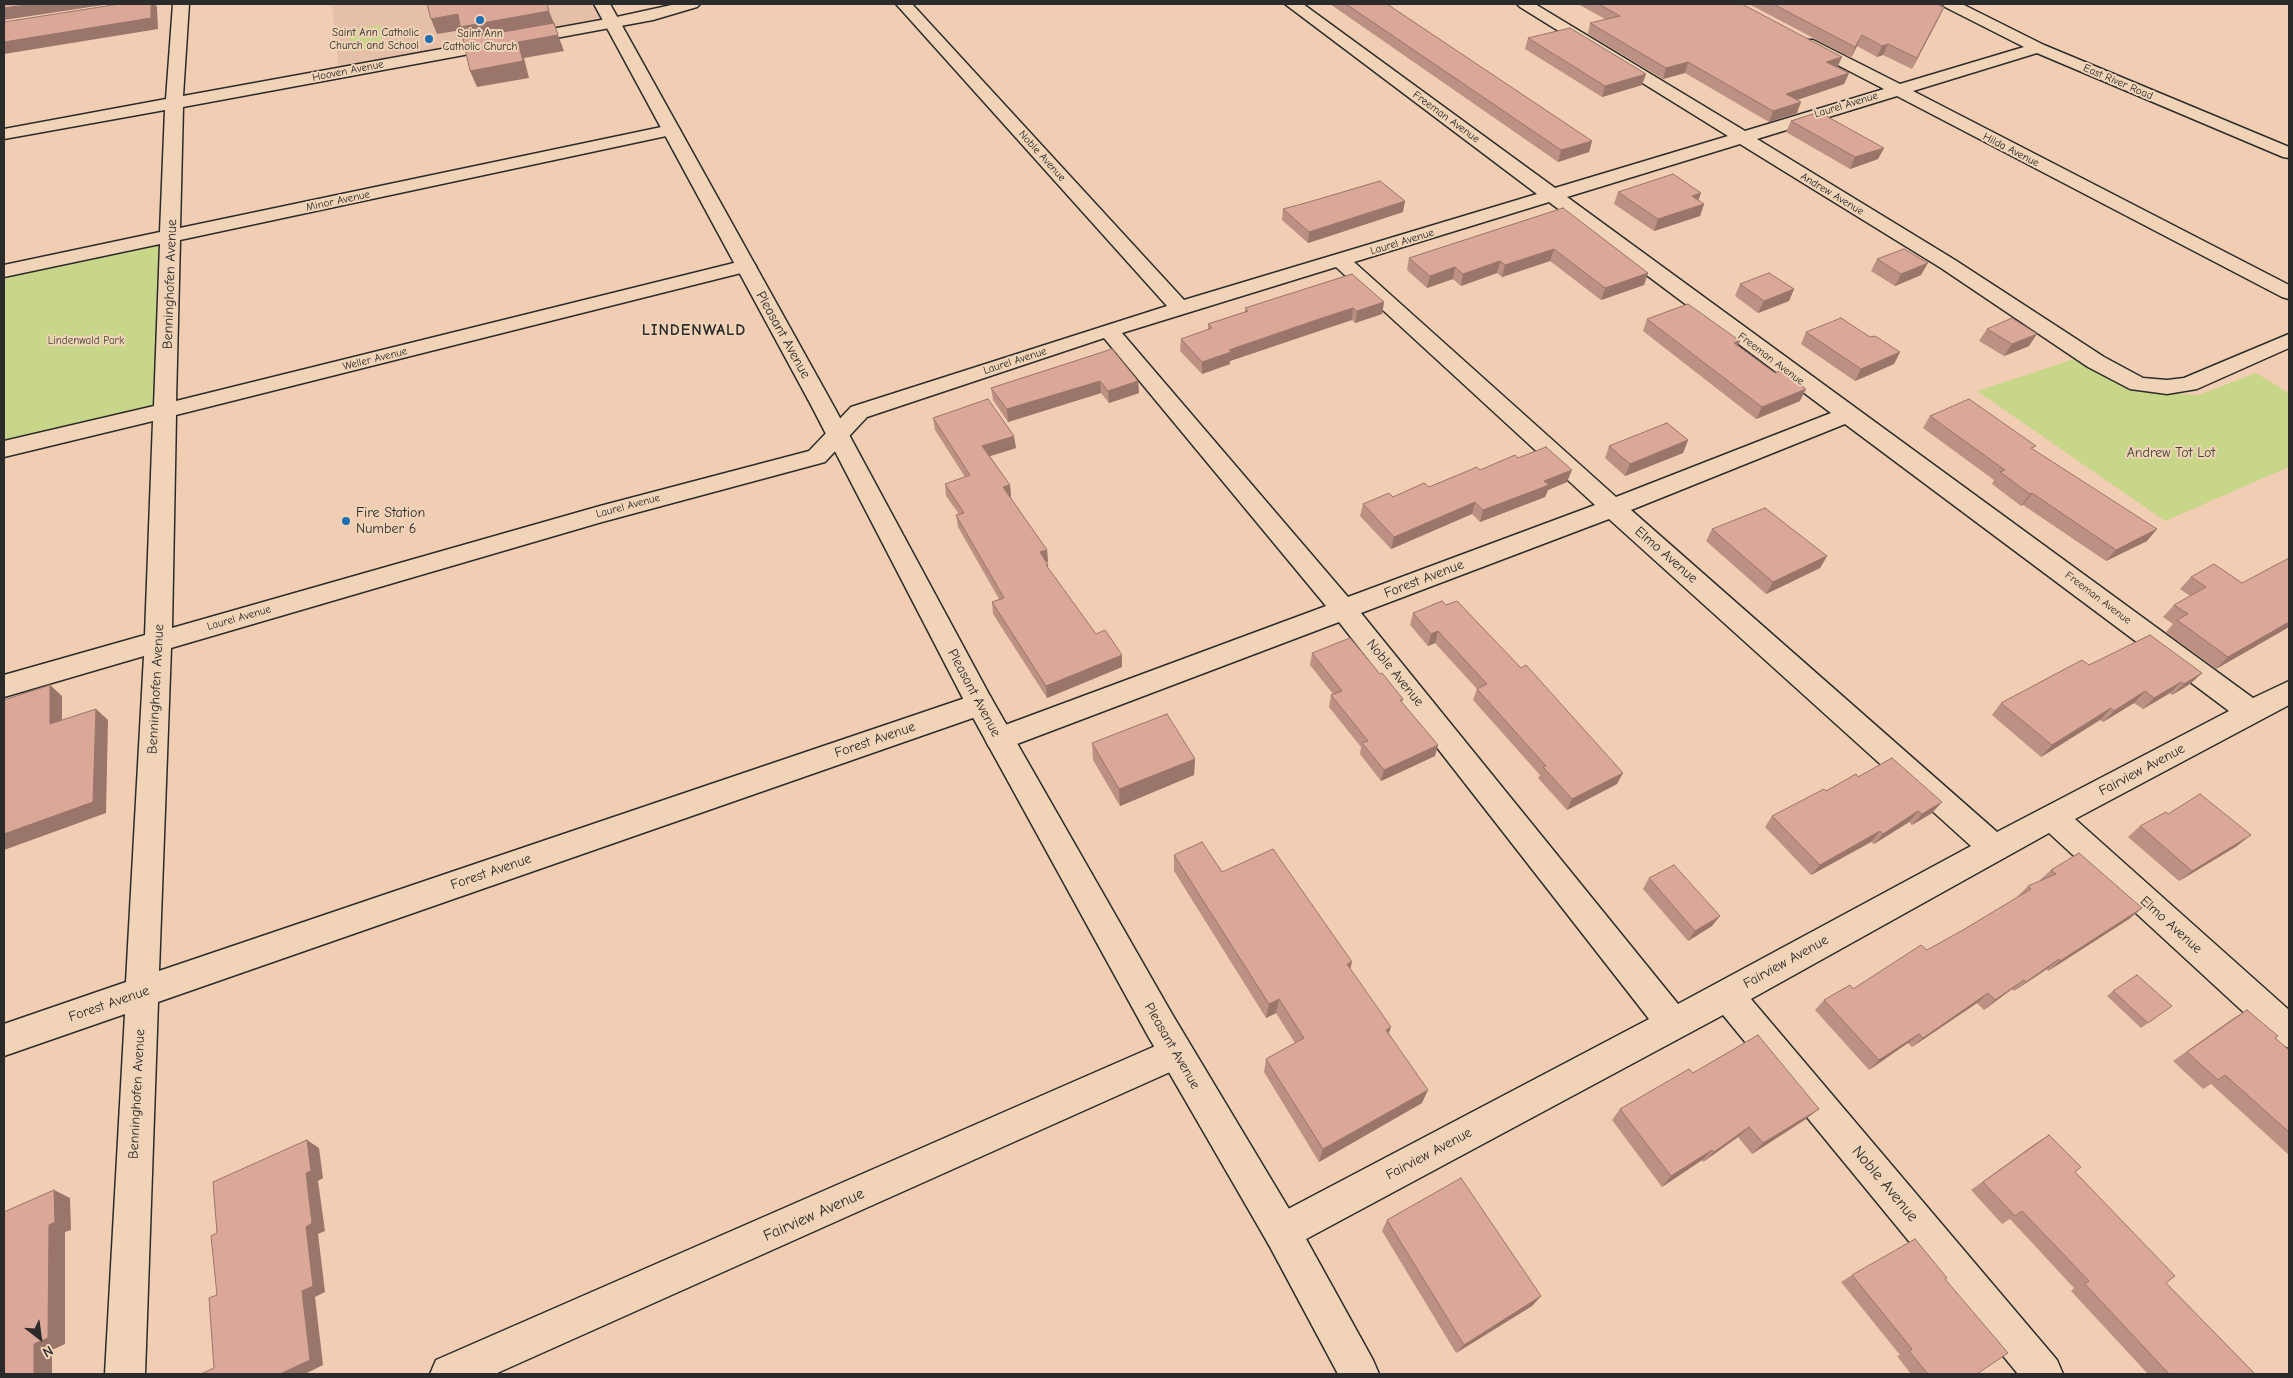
<!DOCTYPE html>
<html>
<head>
<meta charset="utf-8">
<style>
  body { margin:0 }
  #map { position:relative; width:2293px; height:1378px; overflow:hidden; background:#f0cdb3; font-family:"Comic Neue",sans-serif }
  canvas { display:block }
  .frame { position:absolute; inset:0; border:5px solid #2b2b2b; pointer-events:none }
  .north { position:absolute; left:15px; top:1313px; width:50px; height:50px; -webkit-text-stroke:4px #f1d4b7; paint-order:stroke; rotate:150deg; font-size:14px; font-weight:700; line-height:20px; text-align:center; color:#2b2b2b }
  .north::after { content:''; display:block; margin:auto; width:18px; height:22px; background:#2b2b2b; clip-path:polygon(50% 0,100% 100%,50% 72%,0 100%) }
</style>
</head>
<body>
<div id="map">
<canvas width="2293" height="1378"></canvas>
<div class="frame"></div>
<div class="north">N</div>
</div>
<script>
const c = document.querySelector('canvas').getContext('2d');
c.lineJoin = 'round';
function paint(path, color) {
  c.fillStyle = color;
  c.fill(path, 'evenodd');
}
function poly(rows) {
  const path = new Path2D();
  for (const r of rows) {
    path.moveTo(r[0], r[1]);
    for (let i = 2; i < r.length; i += 2) path.lineTo(r[i], r[i + 1]);
  }
  return path;
}
function strokePath(path, color, width, dash) {
  c.strokeStyle = color;
  c.lineWidth = width;
  c.lineCap = dash ? 'butt' : 'round';
  c.setLineDash(dash || []);
  c.stroke(path);
}
function label(font, color, halo, rows, align = 'center') {
  c.font = font + ' "Comic Neue",sans-serif';
  c.lineWidth = 4;
  c.setLineDash([]);
  c.textBaseline = 'middle';
  c.strokeStyle = halo;
  c.fillStyle = color;
  for (const [text, x, y, turn = 0] of rows) {
    c.save();
    c.translate(x, y);
    c.rotate((+turn || 0) * Math.PI / 180);
    c.textAlign = isNaN(turn) ? turn : align;
    if (halo) c.strokeText(text, 0, 0);
    c.fillText(text, 0, 0);
    c.restore();
  }
}
const built = poly([
  [332,4,602,4,612,23,339,72]
]);
const green = poly([
  [380,25,383,47,352,52,349,30],
  [172,237,165,411,4,449,4,271],
  [2077,358,2108,377,2138,389,2169,393,2199,395,2256,373,2289,393,2289,467,2165,521,1977,391]
]);
const minor = poly([
  [173,4,189,4,183,96,612,18,676,4,700,4,697,7,653,20,183,107,180,228,671,125,677,126,680,130,677,134,671,135,180,240,176,401,746,260,753,262,756,266,753,270,176,415,172,628,600,506,809,451,851,407,1167,306,896,4,912,4,1184,300,1537,194,1285,4,1303,4,1555,188,1728,136,1520,7,1517,4,1535,4,1745,131,1884,89,1801,46,1799,43,1801,40,1813,40,1900,84,2024,47,1945,7,1942,4,1962,4,2044,45,2289,147,2289,158,2283,157,2037,53,1913,91,2289,285,2289,299,2282,297,1897,96,1757,139,1955,260,2104,357,2143,378,2167,380,2184,378,2289,334,2289,348,2197,389,2167,394,2130,389,2088,367,1941,268,1740,144,1567,197,2253,698,2289,681,2289,705,2075,819,2289,1010,2289,1048,2277,1043,2049,833,1751,999,2057,1360,2063,1374,2018,1374,1723,1015,1295,1245,1282,1251,1269,1245,1263,1232,1269,1219,1649,1019,1339,622,1009,747,999,750,989,747,985,739,989,731,1326,606,1104,338,867,417,825,462,602,522,171,648,159,971,980,693,990,696,994,704,990,712,158,1002,145,1374,105,1374,125,1014,4,1056,4,1024,126,982,144,656,4,697,4,675,145,635,153,421,4,457,4,441,154,406,160,244,4,277,4,265,160,232,165,110,4,139,4,129,166,99,173,4],
  [1549,202,1831,413,1616,497,1354,262,1549,202],
  [1336,267,1595,505,1348,597,1122,333,1336,267],
  [1845,424,2229,711,1997,832,1631,510,1845,424],
  [1609,519,1971,846,1678,1004,1361,613,1609,519],
  [1176,1037,1188,1042,1193,1053,1188,1064,495,1374,430,1374,436,1360,1176,1037]
]);
const major = poly([
  [594,4,610,4,833,405,990,696,1172,1014,1295,1219,1373,1360,1379,1374,1338,1374,1269,1245,1148,1036,970,712,811,405,594,4]
]);
const wall = poly([
  [1330,4,1387,4,1592,141,1589,152,1558,162],
  [1578,4,1742,4,1837,67,1849,73,1844,84,1797,100,1797,113,1769,122,1685,73,1663,79,1588,34,1590,23,1605,19],
  [1749,4,1936,4,1944,7,1912,69,1883,55,1877,57,1857,46,1851,58],
  [1528,38,1642,85,1602,97,1525,49],
  [1791,121,1884,148,1878,159,1850,169,1786,132],
  [1618,192,1704,204,1700,216,1654,231,1614,204],
  [1563,208,1648,273,1644,285,1601,300,1550,261,1502,277,1497,273,1461,286,1453,279,1427,288,1407,270,1409,258],
  [1283,209,1403,212,1308,243,1282,220],
  [1877,259,1921,275,1895,286,1871,271],
  [1740,284,1794,289,1789,301,1758,313,1735,296],
  [1384,302,1382,314,1355,323,1352,320,1314,332,1230,361,1230,364,1202,374,1180,351,1181,339,1208,330,1208,324,1245,312,1245,308],
  [1647,319,1738,346,1800,401,1756,419,1643,331],
  [1987,329,2029,346,2004,356,1979,341],
  [1806,332,1870,337,1900,352,1894,364,1855,381,1801,344],
  [1112,349,1138,381,1139,393,1109,403,1101,393,1008,422,993,400,991,388],
  [1930,416,2033,449,2147,541,2106,561,2023,505,2021,506,1992,484,1994,480,1923,428],
  [933,418,1016,448,990,456,1010,485,1011,497,1010,497,1047,550,1048,562,1046,562,1048,565,1048,568,1096,634,1122,667,1047,698,993,614,992,602,999,599,958,527,956,515,959,514,946,496,945,484,965,477,935,430],
  [1688,440,1683,453,1625,476,1605,458,1609,446],
  [1518,458,1567,482,1548,490,1545,497,1480,522,1472,514,1391,549,1360,516,1363,504,1393,497,1429,487],
  [1712,529,1827,556,1820,568,1766,594,1706,541],
  [2191,577,2242,583,2289,627,2216,669,2166,632,2173,624,2163,617,2174,605,2190,596,2180,589],
  [1442,601,1617,784,1567,810,1538,778,1540,775,1473,700,1477,689,1435,643,1428,646,1410,625,1413,613],
  [1312,653,1380,674,1403,699,1402,703,1435,756,1381,781,1360,754,1361,747,1329,707,1331,695,1333,694,1310,665],
  [2089,665,2202,673,2190,684,2172,695,2170,693,2143,709,2134,703,2103,722,2100,720,2041,757,1992,715,2001,703],
  [1092,743,1195,759,1194,775,1120,806,1093,760],
  [1858,777,1932,813,1912,825,1909,822,1874,844,1871,842,1811,875,1765,827,1772,816,1826,791],
  [2140,826,2237,846,2179,881,2128,837],
  [1174,855,1222,872,1350,969,1389,1033,1422,1103,1319,1162,1264,1072,1266,1059,1295,1043,1276,1013,1266,1018,1174,871],
  [2051,870,2142,908,2129,919,2048,971,2047,969,2014,991,2012,989,1984,1010,1977,1003,1912,1047,1908,1043,1869,1070,1815,1010,1824,1000,1853,989,1927,950,1963,930,2018,898,2017,897,2028,886,2040,881,2040,880],
  [1649,878,1712,926,1688,941,1643,889],
  [2113,991,2172,1006,2141,1028,2107,996],
  [2247,1010,2275,1038,2289,1050,2289,1155,2211,1084,2203,1089,2173,1061,2232,1019],
  [1693,1073,1806,1119,1752,1154,1738,1137,1703,1162,1702,1160,1662,1187,1612,1120,1620,1109],
  [2049,1135,2075,1172,2166,1283,2255,1374,2148,1374,2071,1291,2074,1288,2010,1219,2002,1224,1971,1190,2036,1143],
  [1387,1220,1541,1296,1532,1306,1456,1353,1382,1231],
  [1852,1275,1945,1279,1977,1374,1911,1374,1897,1356,1900,1355,1841,1282]
]);
const shadedWall = poly([
  [33,4,110,4,4,20,4,8],
  [151,4,155,4,157,7,158,29,4,54,4,42],
  [1944,7,1939,18,1912,69,1917,58],
  [549,11,555,26,467,43,462,30,437,34,431,19,458,14],
  [558,35,564,51,524,58,529,78,477,87,470,71,518,42],
  [1862,35,1857,46,1851,58,1855,47],
  [1888,44,1883,55,1877,57,1882,46],
  [1842,57,1837,68,1826,62],
  [1688,62,1685,73,1663,79,1666,68],
  [1849,73,1844,84,1782,105,1786,94],
  [1646,74,1642,85,1602,97,1605,86],
  [1801,102,1797,113,1769,122,1773,111],
  [1592,141,1589,152,1558,162,1561,150],
  [1884,148,1878,159,1850,169,1855,157],
  [1701,193,1697,204,1692,196],
  [1405,201,1403,212,1308,243,1309,232],
  [1704,204,1700,216,1654,231,1658,219],
  [1554,249,1550,261,1502,277,1505,265],
  [1500,261,1497,273,1461,286,1463,274],
  [1928,263,1921,275,1895,286,1901,274],
  [1455,267,1453,279,1427,288,1430,276],
  [1648,273,1644,285,1601,300,1605,288],
  [1794,289,1789,301,1758,313,1764,301],
  [1384,302,1382,314,1355,323,1357,311],
  [1353,308,1352,320,1230,361,1230,364,1202,374,1202,362,1229,350],
  [2037,334,2029,346,2004,356,2012,344],
  [1740,341,1735,353,1734,343],
  [1900,352,1894,364,1855,381,1861,369],
  [1100,381,1101,393,1008,422,1007,409],
  [1138,381,1139,393,1109,403,1108,391],
  [1806,389,1800,401,1756,419,1762,407],
  [1014,436,1016,448,984,458,982,446],
  [1688,440,1683,453,1625,476,1630,464],
  [1572,470,1567,482,1548,490,1545,497,1480,522,1483,510,1544,481],
  [1010,485,1011,497,1005,499,1003,487],
  [2032,493,2023,505,2021,506,2030,494],
  [1475,502,1472,514,1391,549,1394,537],
  [2157,529,2147,541,2106,561,2116,550],
  [1047,550,1048,562,1041,564,1040,552],
  [1827,556,1820,568,1766,594,1773,582],
  [2289,622,2289,627,2216,669,2228,657],
  [1438,631,1435,643,1428,646,1431,634],
  [1122,655,1122,667,1047,698,1046,686],
  [2202,673,2190,684,2172,695,2184,684],
  [2181,682,2170,693,2143,709,2154,698],
  [50,685,62,696,62,735,50,724],
  [2145,691,2134,703,2103,722,2114,711],
  [2111,708,2100,720,2041,757,2052,745],
  [96,709,108,720,106,813,4,850,4,834],
  [1438,745,1435,756,1381,781,1384,770],
  [1195,759,1194,775,1120,806,1119,789],
  [1623,773,1617,784,1567,810,1572,799],
  [1942,802,1932,813,1912,825,1922,814],
  [1918,811,1909,822,1874,844,1883,834],
  [1880,831,1871,842,1811,875,1820,865],
  [2251,835,2237,846,2179,881,2192,871],
  [2142,908,2129,919,2048,971,2060,961],
  [1720,916,1712,926,1688,941,1695,931],
  [2059,959,2047,969,2014,991,2026,982],
  [1352,962,1348,977,1347,964],
  [2024,980,1984,1010,1995,1000],
  [1988,993,1977,1003,1912,1047,1923,1038],
  [1279,999,1276,1013,1266,1018,1269,1004],
  [1391,1027,1386,1041,1386,1030],
  [1919,1034,1908,1043,1869,1070,1879,1060],
  [1428,1090,1422,1103,1319,1162,1323,1149],
  [1819,1109,1806,1119,1752,1154,1763,1143],
  [1749,1127,1738,1137,1703,1162,1714,1152],
  [307,1140,319,1148,323,1178,318,1181,325,1231,318,1234,325,1292,315,1297,323,1365,305,1374,280,1374,302,1291,306,1227,306,1173],
  [1712,1150,1702,1160,1662,1187,1671,1176],
  [54,1190,70,1198,71,1230,65,1232,65,1344,52,1350,52,1374,34,1374,34,1344,49,1225],
  [1541,1296,1532,1306,1456,1353,1464,1345]
]);
const building = poly([
  [4,4,33,4,4,8,4,4],
  [119,4,151,4,151,18,4,42,4,22,119,4],
  [427,4,547,4,549,11,460,27,458,14,431,19,427,4],
  [1346,4,1387,4,1592,141,1561,150,1346,4],
  [1599,4,1742,4,1842,57,1826,62,1849,73,1786,94,1801,102,1773,111,1688,62,1666,68,1590,23,1620,16,1599,4],
  [1773,4,1936,4,1944,7,1917,58,1888,44,1882,46,1862,35,1855,47,1773,4],
  [554,23,558,35,518,42,523,61,470,71,463,39,554,23],
  [1570,28,1646,74,1605,86,1528,38,1570,28],
  [1819,112,1884,148,1855,157,1791,121,1819,112],
  [1673,174,1701,193,1692,196,1704,204,1658,219,1618,192,1673,174],
  [1380,181,1405,201,1309,232,1283,209,1309,202,1380,181],
  [1563,208,1648,273,1605,288,1554,249,1505,265,1500,261,1463,274,1455,267,1430,276,1409,258,1563,208],
  [1904,249,1928,263,1901,274,1877,259,1904,249],
  [1769,273,1794,289,1764,301,1740,284,1769,273],
  [1352,274,1384,302,1357,311,1353,308,1316,320,1229,350,1231,352,1202,362,1181,339,1212,328,1208,324,1248,311,1245,308,1352,274],
  [1688,304,1740,341,1734,343,1775,373,1780,371,1806,389,1762,407,1647,319,1688,304],
  [1841,318,1870,337,1875,336,1900,352,1861,369,1806,332,1841,318],
  [2012,318,2037,334,2012,344,1987,329,2012,318],
  [1112,349,1138,381,1108,391,1100,381,1007,409,991,388,1075,361,1112,349],
  [988,399,1014,436,982,446,1010,485,1003,487,1047,550,1040,552,1048,565,1046,565,1096,634,1105,630,1122,655,1046,686,992,602,1004,598,956,515,964,513,945,484,970,475,933,418,988,399],
  [1969,399,2036,446,2031,448,2157,529,2116,550,2032,493,2030,494,2000,472,2005,470,1930,416,1969,399],
  [1667,423,1688,440,1630,464,1609,446,1667,423],
  [1546,447,1572,470,1544,481,1549,485,1483,510,1475,502,1394,537,1363,504,1389,493,1393,497,1424,483,1429,487,1477,467,1480,470,1515,455,1518,458,1546,447],
  [1765,508,1827,556,1773,582,1712,529,1765,508],
  [2289,558,2289,622,2228,657,2177,620,2188,614,2174,605,2206,587,2191,577,2214,564,2242,583,2289,558],
  [1442,601,1446,605,1457,601,1521,668,1526,665,1623,773,1572,799,1543,767,1546,766,1477,689,1487,684,1438,631,1431,634,1413,613,1442,601],
  [2150,635,2202,673,2184,684,2181,682,2154,698,2145,691,2114,711,2111,708,2052,745,2001,703,2082,660,2089,665,2150,635],
  [1350,638,1380,674,1382,673,1403,699,1400,700,1438,745,1384,770,1362,743,1368,741,1331,695,1342,691,1312,653,1350,638],
  [50,685,50,724,96,709,93,802,4,834,4,700,50,685],
  [1167,714,1195,759,1119,789,1092,743,1167,714],
  [1892,758,1942,802,1922,814,1918,811,1883,834,1880,831,1820,865,1772,816,1824,789,1826,791,1856,774,1858,777,1892,758],
  [2200,794,2251,835,2192,871,2140,826,2166,812,2168,814,2200,794],
  [1202,842,1222,872,1273,849,1352,962,1347,964,1391,1027,1386,1030,1428,1090,1323,1149,1266,1059,1304,1038,1279,999,1269,1004,1174,855,1202,842],
  [2079,853,2142,908,2060,961,2059,959,2026,982,2024,980,1995,1000,1988,993,1923,1038,1919,1034,1879,1060,1824,1000,1850,985,1853,989,1921,945,1927,950,1963,930,2031,889,2028,886,2056,874,2051,870,2079,853],
  [1674,865,1720,916,1695,931,1649,878,1674,865],
  [2137,975,2172,1006,2148,1023,2113,991,2137,975],
  [2247,1010,2278,1036,2275,1038,2289,1050,2289,1132,2225,1075,2218,1080,2187,1052,2247,1010],
  [1758,1035,1819,1109,1763,1143,1749,1127,1714,1152,1712,1150,1671,1176,1620,1109,1689,1069,1693,1073,1758,1035],
  [2049,1135,2081,1167,2075,1172,2175,1276,2166,1283,2255,1374,2169,1374,2085,1284,2089,1281,2022,1211,2015,1216,1983,1182,2049,1135],
  [307,1140,311,1171,306,1173,312,1223,306,1227,313,1286,302,1291,310,1360,280,1374,203,1374,203,1373,214,1368,209,1298,217,1295,211,1236,217,1233,213,1182,307,1140],
  [1461,1178,1541,1296,1464,1345,1387,1220,1461,1178],
  [54,1190,55,1222,49,1225,48,1338,34,1344,34,1374,4,1374,4,1212,54,1190],
  [1915,1239,1947,1278,1945,1279,2008,1353,1977,1374,1928,1374,1909,1351,1912,1349,1852,1275,1915,1239]
]);
const markers = [
  [480,20,5,"#1f6fb2"],
  [429,39,5,"#1f6fb2"],
  [346,521,5,"#1f6fb2"]
];
const farPoinames = [
  ["Saint Ann Catholic",419,33],
  ["Church and School",419,46],
  ["Saint Ann",480,34,"center"],
  ["Catholic Church",480,47,"center"]
];
const farStreetnames = [
  ["Hooven Avenue",348,71,-11],
  ["East River Road",2118,82,23],
  ["Laurel Avenue",1846,105,-17],
  ["Freeman Avenue",1446,117,36],
  ["Hilda Avenue",2011,150,27],
  ["Noble Avenue",1042,156,48],
  ["Andrew Avenue",1832,194,31],
  ["Minor Avenue",338,201,-12],
  ["Laurel Avenue",1402,242,-17],
  ["Weller Avenue",375,359,-14],
  ["Freeman Avenue",1771,359,37],
  ["Laurel Avenue",1015,361,-18],
  ["Laurel Avenue",628,506,-15],
  ["Freeman Avenue",2098,598,37],
  ["Laurel Avenue",239,618,-16]
];
const farParknames = [
  ["Lindenwald Park",86,341]
];
const streetNames = [
  ["Benninghofen Avenue",170,284,-88],
  ["Pleasant Avenue",783,335,61],
  ["Elmo Avenue",1666,555,41],
  ["Forest Avenue",1424,579,-21],
  ["Noble Avenue",1395,673,51],
  ["Benninghofen Avenue",156,689,-87],
  ["Pleasant Avenue",974,693,62],
  ["Forest Avenue",875,740,-19],
  ["Fairview Avenue",2142,770,-28],
  ["Forest Avenue",491,872,-19],
  ["Elmo Avenue",2171,925,42],
  ["Fairview Avenue",1786,962,-29],
  ["Forest Avenue",109,1004,-19],
  ["Pleasant Avenue",1172,1046,60],
  ["Benninghofen Avenue",137,1094,-87],
  ["Fairview Avenue",1429,1154,-28]
];
const parkNames = [
  ["Andrew Tot Lot",2171,453]
];
const poiNames = [
  ["Fire Station",356,513],
  ["Number 6",356,529]
];
const farDistrictnames = [
  ["LINDENWALD",694,330]
];
const nearStreetnames = [
  ["Noble Avenue",1885,1184,50],
  ["Fairview Avenue",814,1215,-24]
];
paint(built, '#e6bfa8');
paint(green, '#c8d689');
strokePath(minor, '#2b2b2b', 3);
strokePath(major, '#2b2b2b', 3);
paint(minor, '#f1d4b7');
paint(major, '#f1d4b7');
paint(wall, '#bc9083');
paint(shadedWall, '#99756a');
paint(building, '#dba798');
strokePath(building, '#99756a', 1);
for (const [x, y, r, color] of markers) {
  const dot = new Path2D();
  dot.arc(x, y, r, 0, 2 * Math.PI);
  c.fillStyle = color;
  c.fill(dot);
  strokePath(dot, '#f1d4b7', 2);
}
label('11px', '#2b2b2b', '#f1d4b7', farPoinames, 'right');
label('11px', '#2b2b2b', '#f1d4b7', farStreetnames);
label('11px', '#434539', '#f1d4b7', farParknames);
label('14px', '#2b2b2b', '#f1d4b7', streetNames);
label('14px', '#434539', '#f1d4b7', parkNames);
label('14px', '#2b2b2b', '#f1d4b7', poiNames, 'left');
c.letterSpacing = '1px';
label('bold 16px', '#2b2b2b', '#f1d4b7', farDistrictnames);
c.letterSpacing = '0px';
label('16px', '#2b2b2b', '#f1d4b7', nearStreetnames);
</script>
</body>
</html>
